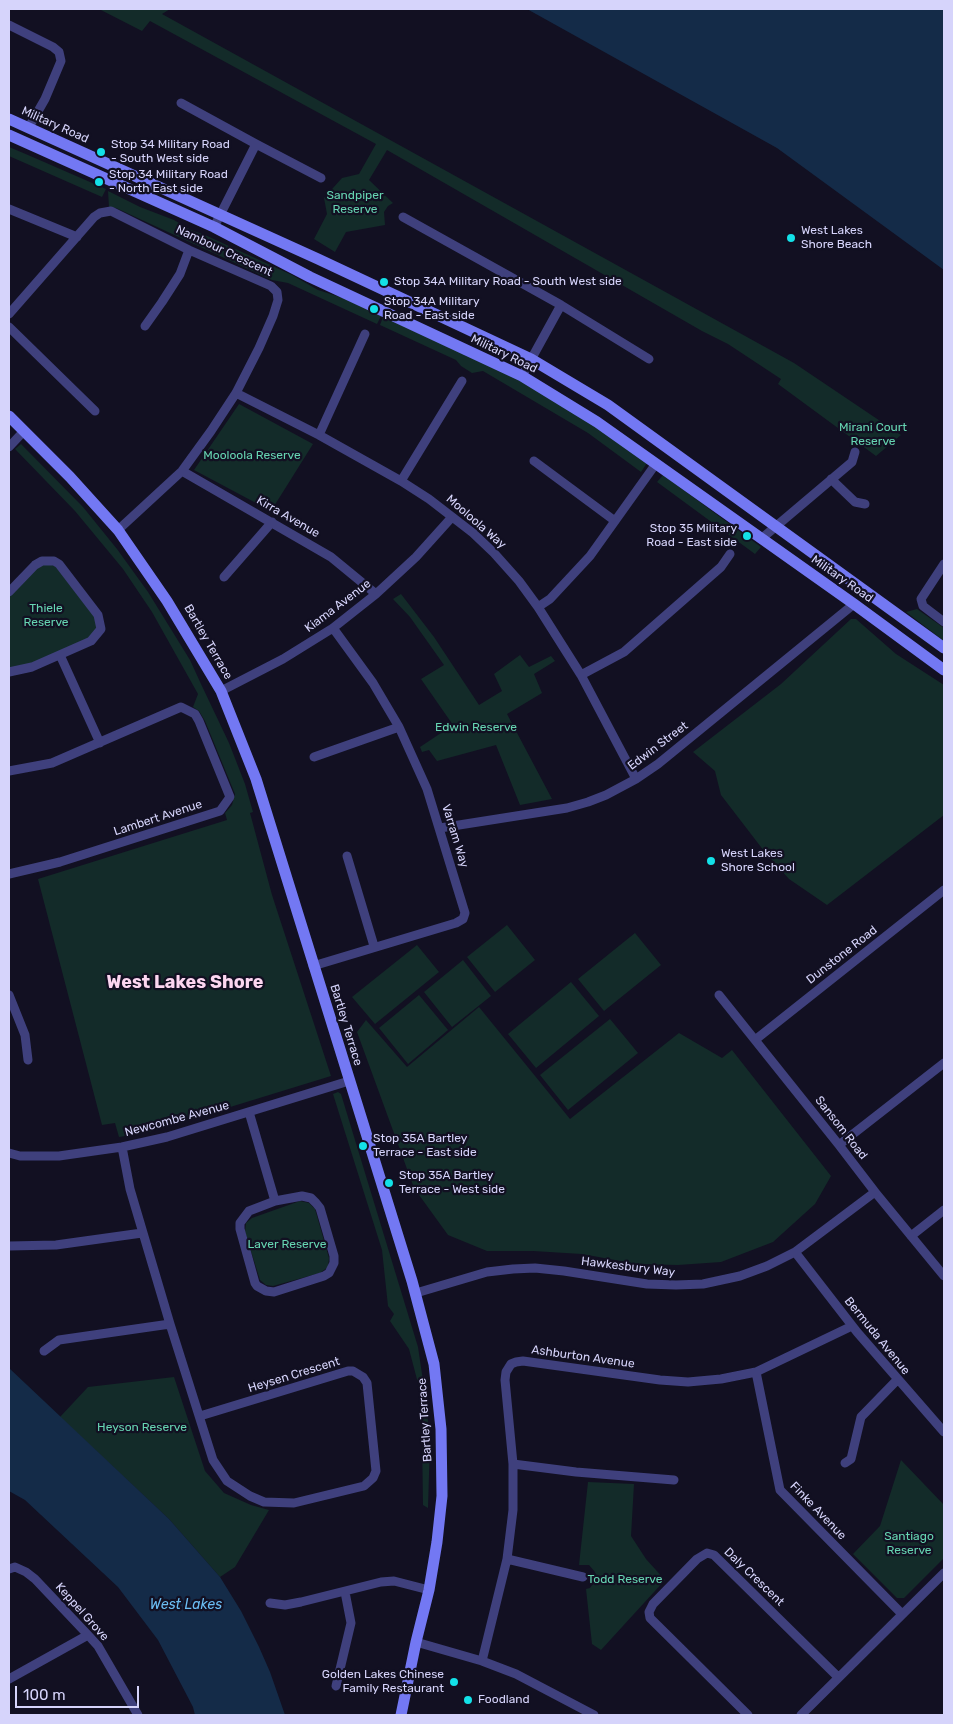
<!DOCTYPE html>
<html>
<head>
<meta charset="utf-8">
<style>
  body { margin:0 }
  #map { position:relative; width:953px; height:1724px; overflow:hidden; background:#121022; font-family:Rubik,sans-serif }
  canvas { display:block }
  .frame { position:absolute; inset:0; border:10px solid #d6d4fb; pointer-events:none }
  .scale { position:absolute; left:15px; top:1686px; width:124px; height:22px; box-sizing:border-box; border:2px solid #d6d4fb; border-top:0; padding-left:6px; font-size:15px; line-height:18px; white-space:nowrap; color:#d6d4fb; -webkit-text-stroke:4px #121022; paint-order:stroke }
</style>
</head>
<body>
<div id="map">
<canvas width="953" height="1724"></canvas>
<div class="frame"></div>
<div class="scale">100 m</div>
</div>
<script>
const c = document.querySelector('canvas').getContext('2d');
c.lineJoin = 'round';
function paint(path, color) {
  c.fillStyle = color;
  c.fill(path, 'evenodd');
}
function poly(rows) {
  const path = new Path2D();
  for (const r of rows) {
    path.moveTo(r[0], r[1]);
    for (let i = 2; i < r.length; i += 2) path.lineTo(r[i], r[i + 1]);
  }
  return path;
}
function strokePath(path, color, width, dash) {
  c.strokeStyle = color;
  c.lineWidth = width;
  c.lineCap = dash ? 'butt' : 'round';
  c.setLineDash(dash || []);
  c.stroke(path);
}
function label(font, color, halo, rows, align = 'center') {
  c.font = font + ' Rubik,sans-serif';
  c.lineWidth = 4.5;
  c.setLineDash([]);
  c.textBaseline = 'middle';
  c.strokeStyle = halo;
  c.fillStyle = color;
  for (const [text, x, y, turn = 0] of rows) {
    c.save();
    c.translate(x, y);
    c.rotate((+turn || 0) * Math.PI / 180);
    c.textAlign = isNaN(turn) ? turn : align;
    if (halo) c.strokeText(text, 0, 0);
    c.fillText(text, 0, 0);
    c.restore();
  }
}
const green = poly([
  [99,9,170,9,162,14,794,363,901,435,876,456,778,384,781,379,728,344,702,331,387,150,369,180,393,203,388,206,384,212,385,225,346,232,335,252,314,239,327,214,324,198,342,178,359,174,376,144,150,21,142,31],
  [9,147,28,155,106,189,102,197,9,156],
  [108,191,140,207,174,220,191,230,205,235,292,275,318,290,343,298,381,316,377,324,288,283,272,280,116,208,109,207],
  [383,317,530,384,590,422,647,463,641,472,588,433,483,371,472,373,461,366,456,360,380,325],
  [239,404,313,444,271,511,194,470],
  [21,444,83,507,117,549,148,592,190,660,201,684,229,743,245,784,253,812,250,813,272,895,331,1076,149,1132,119,1137,115,1123,102,1125,38,879,227,820,225,813,232,805,235,794,205,721,199,711,193,707,198,694,152,612,123,569,75,511,15,449],
  [663,475,761,547,755,554,657,482],
  [49,563,56,567,95,617,98,628,93,636,33,663,9,669,9,596,36,568,41,565],
  [401,594,434,637,479,705,502,691,494,674,520,655,529,667,551,656,555,661,534,674,542,693,507,714,552,799,520,805,496,745,437,761,429,750,422,752,420,747,453,725,421,679,444,665,410,617,393,599],
  [917,609,944,628,944,641,906,612],
  [851,619,856,619,896,654,944,685,944,815,827,905,789,879,764,851,721,795,715,771,693,752,781,684],
  [507,925,535,960,495,992,467,957],
  [635,933,661,965,604,1011,578,979],
  [417,945,439,972,375,1024,352,997],
  [463,960,491,996,452,1027,424,992],
  [571,982,599,1016,536,1068,508,1034],
  [419,995,448,1030,408,1064,379,1028],
  [479,1007,570,1119,679,1033,722,1058,732,1050,831,1176,815,1204,773,1242,721,1262,678,1265,637,1264,582,1254,533,1251,487,1251,448,1235,414,1188,357,1032,366,1020,407,1067],
  [610,1019,638,1053,568,1110,540,1075],
  [338,1092,341,1094,418,1347,426,1401,430,1441,428,1508,423,1505,422,1436,424,1406,409,1349,390,1321,394,1314,388,1306,382,1250,333,1094],
  [300,1201,309,1203,315,1209,329,1258,328,1267,320,1273,273,1286,266,1285,260,1280,245,1232,246,1223,252,1218],
  [174,1377,205,1471,224,1493,251,1505,269,1510,235,1567,220,1577,169,1519,60,1417,88,1387],
  [901,1460,944,1505,944,1558,904,1598,897,1598,853,1554,880,1526],
  [588,1482,634,1484,631,1536,646,1559,665,1580,601,1650,592,1644,586,1589,590,1588,594,1582,595,1572,589,1565,579,1565]
]);
const water = poly([
  [527,9,944,9,944,270,777,148],
  [9,1368,169,1519,220,1577,241,1611,259,1647,270,1672,285,1715,195,1715,193,1707,158,1640,118,1587,25,1500,9,1491]
]);
const street = poly([
  [9,25,53,47,59,52,61,61,45,99,29,127],
  [181,103,256,144,321,178],
  [9,209,77,237],
  [403,217,561,305,649,359],
  [214,227,256,144],
  [9,314,94,217,100,213,111,211,189,250,271,286,277,292,278,300,273,316,259,348,236,393,211,431,182,471,118,530],
  [145,326,162,302,180,274,189,250],
  [9,327,95,411],
  [522,376,561,305],
  [236,393,319,435,401,481,429,499,473,533,494,553,519,581,538,607,581,675,636,779],
  [319,435,365,334],
  [9,447,24,431],
  [534,461,615,521],
  [182,471,331,557,376,594],
  [831,479,855,502,865,504],
  [401,481,462,381],
  [761,539,852,462,855,452],
  [944,564,921,599,923,606,944,622],
  [224,577,272,522],
  [9,592,35,565,42,561,54,561,59,564,98,615,101,629,91,641,32,667,9,672],
  [538,607,550,599,590,556,655,465],
  [60,655,100,743],
  [581,675,624,652,721,567,730,554],
  [221,691,283,659,333,628,376,594,416,557,452,517],
  [314,757,399,727],
  [9,771,52,763,181,707,195,714,199,721,230,797,220,811,60,862,9,874],
  [440,828,567,808,588,802,606,795,636,779,658,764,854,604],
  [347,856,374,946],
  [313,966,456,923,463,919,465,913,427,789,399,727,373,683,333,628],
  [9,995,25,1035,28,1060],
  [719,995,839,1145,875,1192,944,1276],
  [755,1040,944,890],
  [249,1112,275,1201,249,1211,240,1223,240,1229,255,1283,257,1286,266,1291,274,1292,324,1276,329,1273,334,1263,334,1256,320,1208,316,1203,311,1198,302,1196,275,1201],
  [839,1145,944,1063],
  [122,1147,130,1189,170,1324,213,1460,227,1481,250,1496,264,1502,294,1503,364,1486,373,1478,376,1471,367,1383,363,1377,353,1371,348,1371,200,1416],
  [9,1153,20,1156,59,1156,122,1147,167,1137,349,1081],
  [911,1236,944,1210],
  [9,1246,56,1245,142,1233],
  [795,1252,857,1332,944,1432],
  [416,1293,487,1272,513,1269,535,1268,564,1271,647,1284,676,1285,703,1284,740,1276,767,1266,795,1252,875,1192],
  [44,1351,59,1340,170,1324],
  [756,1372,780,1490,902,1614],
  [845,1463,851,1459,861,1417,897,1380],
  [513,1464,576,1472,674,1480],
  [507,1559,583,1577],
  [9,1569,15,1567,26,1572,35,1579,88,1635,98,1646,138,1715],
  [270,1603,285,1605,301,1602,381,1582,394,1581,429,1590],
  [416,1642,482,1661,516,1674,594,1715],
  [482,1661,507,1559,513,1510,513,1464,505,1380,506,1372,511,1364,516,1362,523,1361,660,1380,688,1382,721,1379,756,1372,852,1326],
  [9,1679,88,1635],
  [336,1686,351,1623,345,1592],
  [748,1715,650,1618,649,1612,653,1604,697,1559,707,1553,714,1555,838,1677],
  [801,1715,944,1573]
]);
const secondary = poly([
  [9,119,318,259,531,359,608,405,944,648],
  [9,135,214,227,310,277,522,376,597,422,854,604,944,670],
  [9,416,70,477,118,530,167,601,221,691,256,779,412,1281,434,1364,441,1429,442,1496,437,1542,429,1590,416,1642,401,1715]
]);
const markers = [
  [101,152,5,"#13e1e8"],
  [99,182,5,"#13e1e8"],
  [791,238,5,"#13e1e8"],
  [384,282,5,"#13e1e8"],
  [374,309,5,"#13e1e8"],
  [747,536,5,"#13e1e8"],
  [711,861,5,"#13e1e8"],
  [363,1146,5,"#13e1e8"],
  [389,1183,5,"#13e1e8"],
  [454,1682,5,"#13e1e8"],
  [468,1700,5,"#13e1e8"]
];
const streetNames = [
  ["Military Road",55,125,24],
  ["Nambour Crescent",224,251,25],
  ["Military Road",504,354,26],
  ["Kirra Avenue",288,517,30],
  ["Mooloola Way",476,522,41],
  ["Military Road",842,579,35],
  ["Kiama Avenue",338,606,-37],
  ["Bartley Terrace",208,642,60],
  ["Edwin Street",658,746,-37],
  ["Lambert Avenue",158,818,-18],
  ["Varram Way",455,836,73],
  ["Dunstone Road",842,955,-38],
  ["Bartley Terrace",346,1025,73],
  ["Newcombe Avenue",177,1119,-15],
  ["Sansom Road",841,1128,52],
  ["Hawkesbury Way",628,1267,7],
  ["Bermuda Avenue",877,1336,51],
  ["Ashburton Avenue",583,1357,8],
  ["Heysen Crescent",294,1375,-17],
  ["Bartley Terrace",425,1420,-94],
  ["Finke Avenue",818,1511,46],
  ["Daly Crescent",754,1577,44],
  ["Keppel Grove",82,1612,48]
];
const poiNames = [
  ["Stop 34 Military Road",111,145],
  ["- South West side",111,159],
  ["Stop 34 Military Road",109,175],
  ["- North East side",109,189],
  ["West Lakes",801,231],
  ["Shore Beach",801,245],
  ["Stop 34A Military Road - South West side",394,282],
  ["Stop 34A Military",384,302],
  ["Road - East side",384,316],
  ["Stop 35 Military",737,529,"right"],
  ["Road - East side",737,543,"right"],
  ["West Lakes",721,854],
  ["Shore School",721,868],
  ["Stop 35A Bartley",373,1139],
  ["Terrace - East side",373,1153],
  ["Stop 35A Bartley",399,1176],
  ["Terrace - West side",399,1190],
  ["Golden Lakes Chinese",444,1675,"right"],
  ["Family Restaurant",444,1689,"right"],
  ["Foodland",478,1700]
];
const parkNames = [
  ["Sandpiper",355,196],
  ["Reserve",355,210],
  ["Mirani Court",873,428],
  ["Reserve",873,442],
  ["Mooloola Reserve",252,456],
  ["Thiele",46,609],
  ["Reserve",46,623],
  ["Edwin Reserve",476,728],
  ["Laver Reserve",287,1245],
  ["Heyson Reserve",142,1428],
  ["Santiago",909,1537],
  ["Reserve",909,1551],
  ["Todd Reserve",625,1580]
];
const waterNames = [
  ["West Lakes",186,1605]
];
const districtNames = [
  ["West Lakes Shore",185,983]
];
paint(green, '#132b29');
paint(water, '#142b48');
strokePath(street, '#3f407d', 9);
strokePath(secondary, '#7378f3', 11);
for (const [x, y, r, color] of markers) {
  const dot = new Path2D();
  dot.arc(x, y, r, 0, 2 * Math.PI);
  c.fillStyle = color;
  c.fill(dot);
  strokePath(dot, '#121022', 2);
}
label('12px', '#d6d4fb', '#121022', streetNames);
label('12px', '#d6d4fb', '#121022', poiNames, 'left');
label('12px', '#66d5b2', '#121022', parkNames);
label('italic 14px', '#6bbdf3', '#121022', waterNames);
label('bold 18px', '#fcd6f0', '#121022', districtNames);
</script>
</body>
</html>
